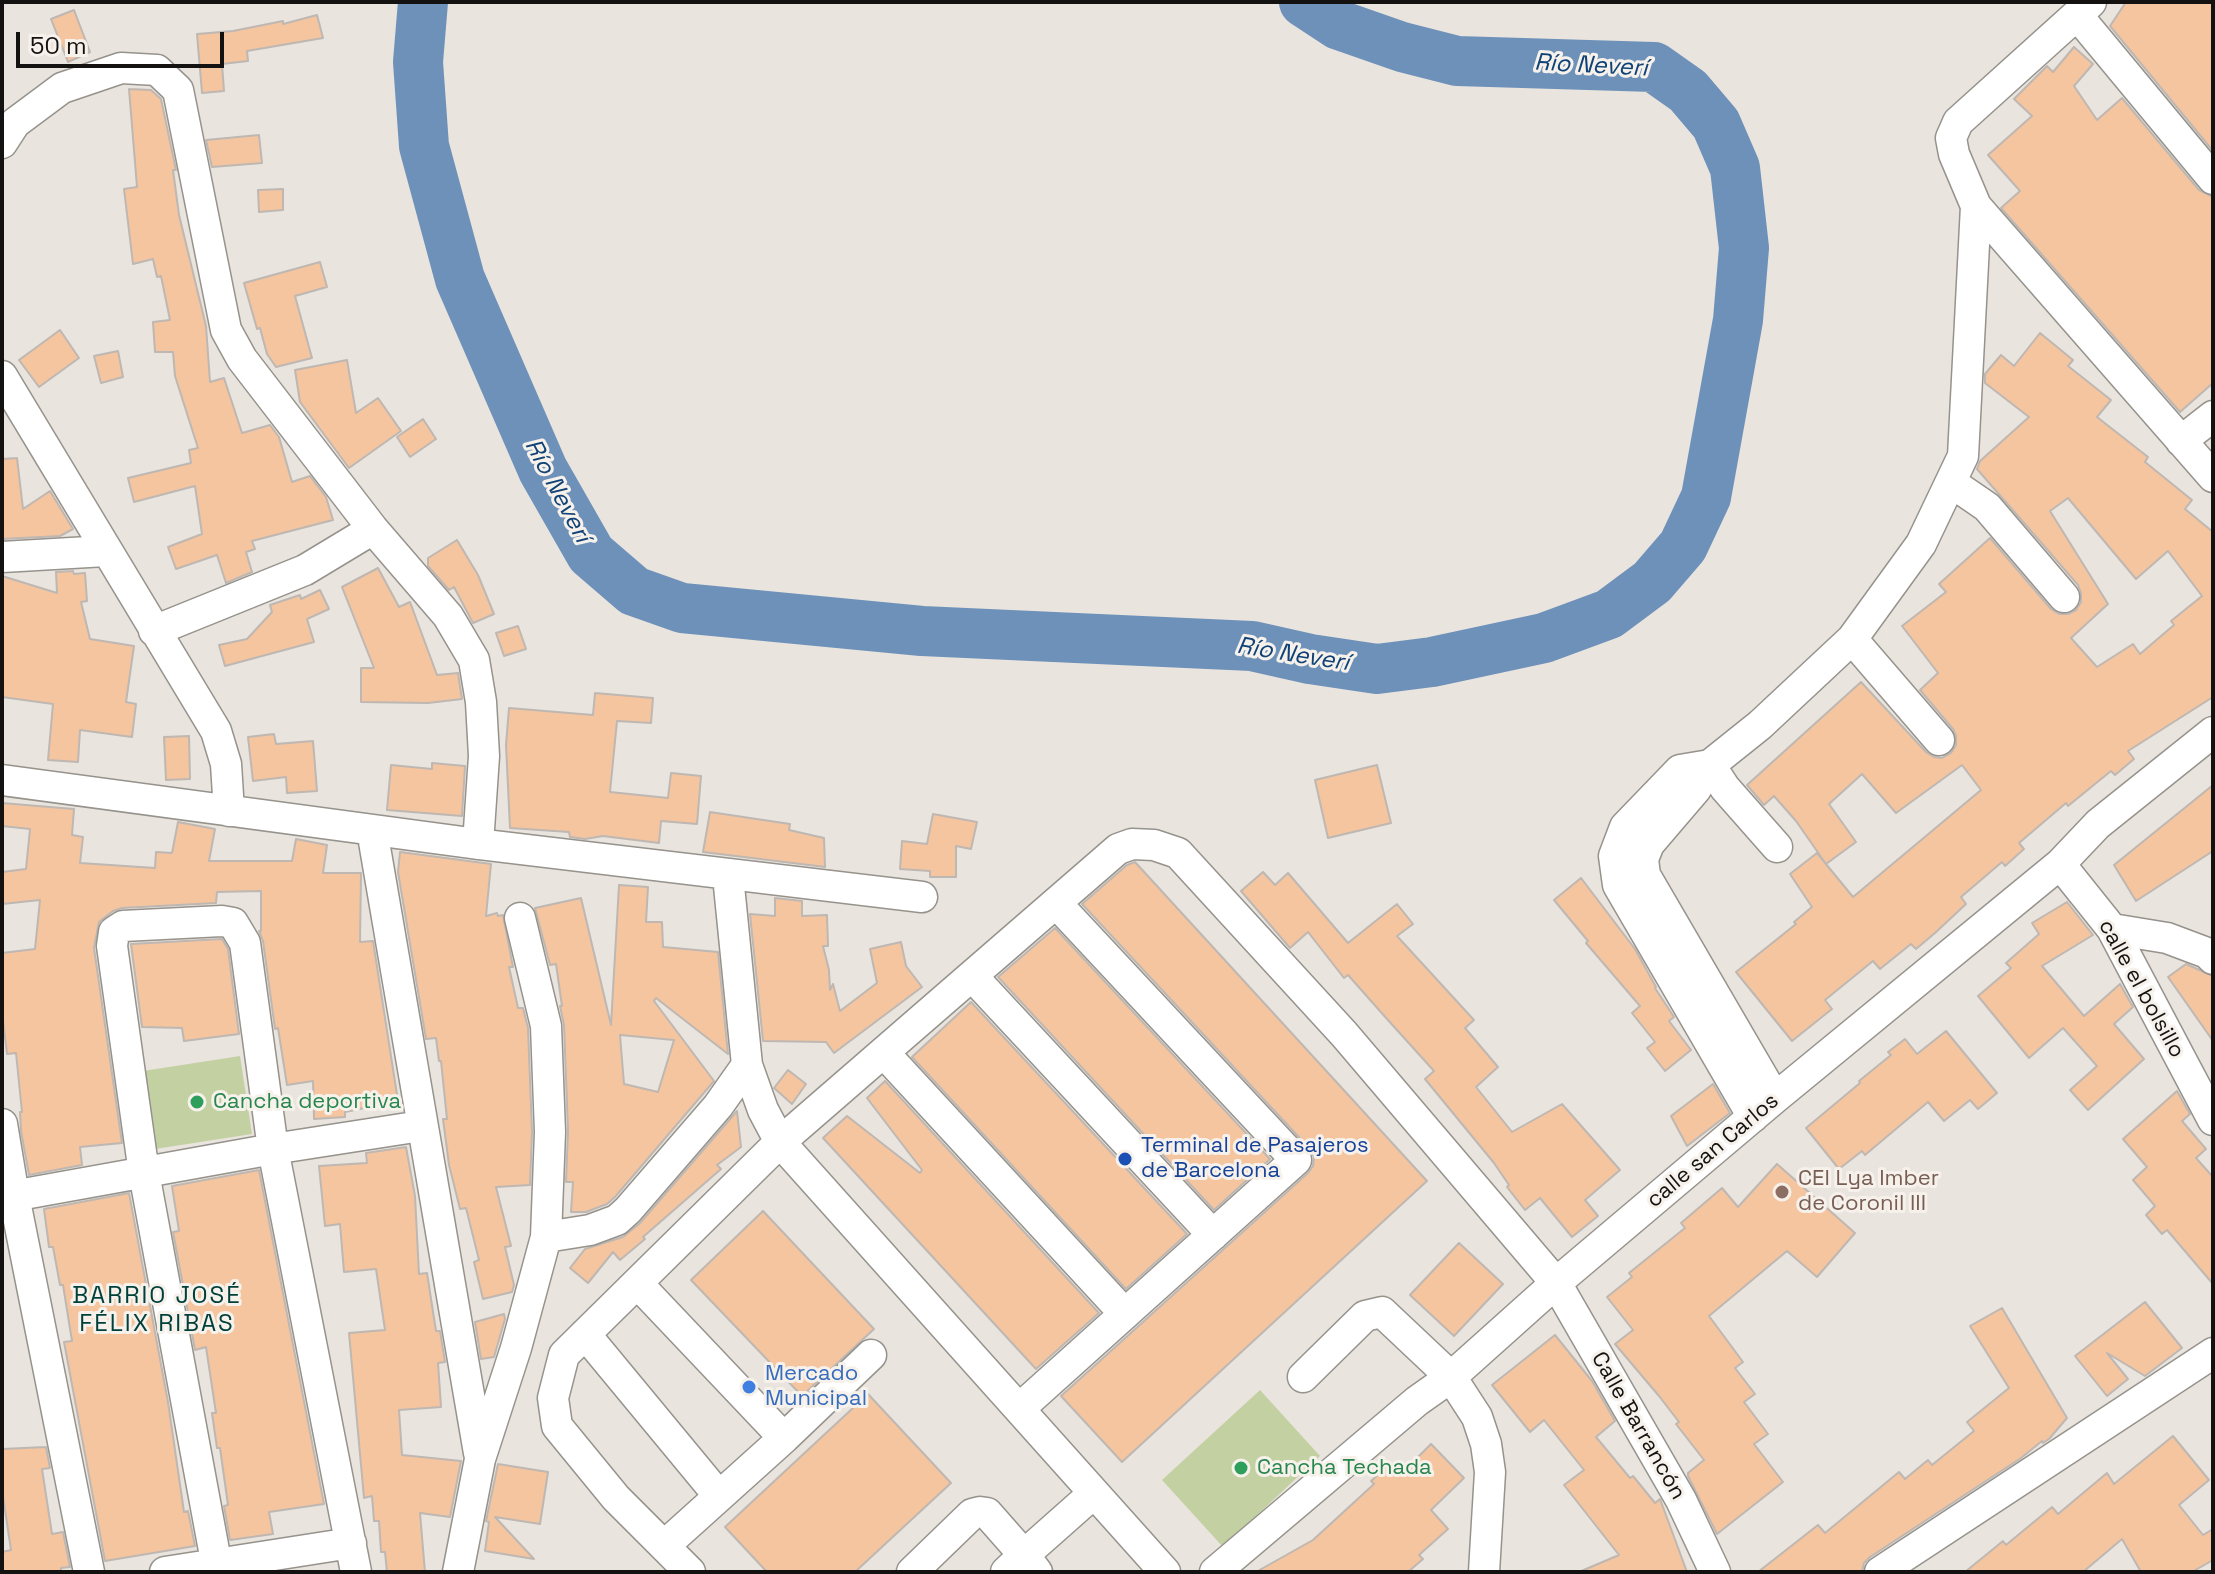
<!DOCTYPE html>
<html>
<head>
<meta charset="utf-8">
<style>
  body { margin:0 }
  #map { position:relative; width:2215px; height:1574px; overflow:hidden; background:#e9e4de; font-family:"Space Grotesk",sans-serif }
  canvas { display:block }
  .frame { position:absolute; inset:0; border:4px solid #141210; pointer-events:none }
  .scale { position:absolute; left:16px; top:32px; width:208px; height:36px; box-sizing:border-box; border:4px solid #141210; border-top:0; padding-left:10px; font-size:24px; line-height:28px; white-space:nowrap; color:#141210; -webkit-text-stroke:6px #f6f1eb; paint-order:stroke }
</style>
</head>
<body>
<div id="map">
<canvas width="2215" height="1574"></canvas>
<div class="frame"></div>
<div class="scale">50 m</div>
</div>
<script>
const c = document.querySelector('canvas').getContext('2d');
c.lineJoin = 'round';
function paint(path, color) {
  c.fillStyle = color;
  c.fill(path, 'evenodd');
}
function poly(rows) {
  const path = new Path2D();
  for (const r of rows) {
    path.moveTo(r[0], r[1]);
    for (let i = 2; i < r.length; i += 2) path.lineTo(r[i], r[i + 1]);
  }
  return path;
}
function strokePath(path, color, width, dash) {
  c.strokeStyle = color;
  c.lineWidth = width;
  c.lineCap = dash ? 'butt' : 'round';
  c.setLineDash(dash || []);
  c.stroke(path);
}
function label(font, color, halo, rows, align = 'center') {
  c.font = font + ' "Space Grotesk",sans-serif';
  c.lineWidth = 6;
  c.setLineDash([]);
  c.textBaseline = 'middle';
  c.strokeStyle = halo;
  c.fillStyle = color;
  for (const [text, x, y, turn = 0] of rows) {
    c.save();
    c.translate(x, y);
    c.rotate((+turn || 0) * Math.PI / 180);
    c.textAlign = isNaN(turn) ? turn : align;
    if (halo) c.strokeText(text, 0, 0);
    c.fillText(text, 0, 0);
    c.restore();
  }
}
const green = poly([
  [240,1056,252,1134,155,1149,143,1071],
  [1260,1390,1320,1456,1223,1547,1162,1480]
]);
const river = poly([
  [423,2,418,62,424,146,460,279,543,470,591,554,634,591,682,608,922,631,1252,646,1310,659,1377,669,1432,662,1544,638,1609,614,1652,582,1683,546,1706,497,1738,320,1744,248,1735,168,1716,124,1688,91,1654,67,1457,61,1402,47,1339,25,1304,2]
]);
const building = poly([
  [2126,2,2213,2,2213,151,2110,26,2126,2],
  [74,10,90,52,68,62,51,19,74,10],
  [317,15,323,38,247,51,248,61,222,64,224,91,202,93,197,34,233,31,283,21,283,24,317,15],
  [2074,47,2093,64,2074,86,2097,120,2122,98,2199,190,2213,197,2213,383,2180,412,2001,208,2020,191,1988,155,2032,116,2014,99,2047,66,2053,72,2074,47],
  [129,89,151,90,161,99,176,170,173,170,179,215,206,326,210,382,224,378,242,433,270,425,279,437,292,482,310,476,326,497,333,520,252,541,255,549,246,552,252,572,226,583,217,555,176,569,168,547,202,534,195,486,134,502,128,478,191,463,189,450,198,448,175,376,173,352,155,352,153,322,170,320,161,276,157,277,153,259,133,264,124,189,137,187,129,89],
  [259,135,262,163,212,167,206,140,259,135],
  [283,189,283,210,259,212,258,190,283,189],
  [320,262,327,287,295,296,312,358,276,367,267,354,260,328,257,329,244,283,320,262],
  [60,330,79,358,39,387,19,360,60,330],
  [2040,333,2073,360,2068,366,2111,400,2097,417,2148,457,2145,462,2192,500,2185,509,2213,532,2213,697,2128,751,2134,759,2115,775,2111,771,2068,806,2066,803,2019,843,2024,849,2005,866,2002,862,1961,897,1966,904,1935,933,1916,949,1911,944,1880,969,1873,961,1825,1000,1832,1009,1792,1041,1736,972,1796,924,1794,922,1812,907,1790,874,1817,853,1853,897,1981,790,1962,765,1896,813,1862,774,1829,804,1856,842,1826,864,1796,821,1774,796,1764,805,1747,785,1861,682,1926,752,1934,757,1942,758,1951,753,1956,745,1956,736,1953,729,1920,690,1938,673,1902,626,1946,592,1939,584,1990,538,2051,609,2059,614,2068,614,2076,610,2081,602,2081,593,2078,585,1977,469,1980,461,2029,417,1985,383,1985,374,2001,355,2014,366,2040,333],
  [2068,498,2136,579,2168,551,2202,596,2171,621,2174,625,2140,654,2133,644,2097,667,2071,638,2108,604,2050,511,2068,498],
  [118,351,123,377,101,383,94,356,118,351],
  [347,360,356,413,378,398,401,431,349,468,300,402,295,370,347,360],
  [423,419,436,439,410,457,397,437,423,419],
  [17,458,23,509,50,491,73,529,60,536,2,539,2,459,17,458],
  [457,540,478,575,494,614,473,623,454,587,449,590,428,566,428,558,457,540],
  [378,568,399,607,410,602,437,675,458,673,462,699,428,703,361,702,361,668,374,668,342,587,378,568],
  [73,571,74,574,85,573,87,601,81,602,90,639,134,646,126,702,136,704,132,737,80,730,78,762,48,760,53,704,2,697,2,576,57,593,56,572,73,571],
  [320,590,329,609,307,619,314,642,225,666,219,645,247,639,272,612,270,605,300,595,301,599,320,590],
  [518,626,526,649,504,656,496,633,518,626],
  [595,693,653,698,651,723,617,721,610,792,668,798,671,773,701,776,697,824,661,821,659,843,603,836,585,839,570,837,569,832,510,828,506,745,509,708,593,715,595,693],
  [274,734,276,744,313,741,317,791,287,793,286,777,253,781,248,737,274,734],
  [189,736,190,779,166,780,164,737,189,736],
  [432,763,465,766,462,816,387,810,391,765,432,769,432,763],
  [1377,765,1391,823,1328,838,1315,780,1377,765],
  [2213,785,2213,851,2136,901,2114,865,2213,785],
  [2,803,74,809,72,835,83,837,80,863,155,868,156,852,172,853,178,822,215,829,209,861,292,861,296,839,327,845,323,873,361,873,360,942,373,941,398,1101,345,1112,345,1117,314,1119,313,1081,287,1085,278,1028,275,1029,263,941,259,931,261,931,261,891,217,892,216,903,122,908,113,911,99,922,94,948,122,1143,80,1147,82,1165,29,1175,21,1131,20,1112,22,1112,16,1053,7,1054,2,1012,2,953,35,949,40,900,2,904,2,872,26,869,30,829,2,826,2,803],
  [710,812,790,824,789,830,824,838,825,867,703,852,710,812],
  [933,814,977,822,971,849,956,846,956,877,930,877,930,871,900,869,902,841,927,844,933,814],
  [400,852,491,864,486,916,497,913,498,916,503,915,513,967,509,967,518,1008,523,1008,528,1028,532,1132,530,1185,496,1187,511,1246,505,1247,514,1285,512,1292,483,1299,474,1262,479,1260,466,1208,460,1209,449,1165,443,1119,447,1119,441,1061,439,1061,436,1038,426,1039,398,872,400,852],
  [1135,862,1427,1181,1122,1462,1061,1396,1308,1173,1313,1166,1314,1157,1309,1148,1082,904,1127,865,1135,862],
  [1263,872,1275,885,1288,873,1348,943,1397,904,1413,924,1397,936,1474,1020,1465,1028,1498,1067,1476,1087,1512,1132,1562,1104,1620,1170,1585,1200,1598,1216,1572,1237,1540,1198,1525,1210,1507,1187,1509,1185,1494,1163,1425,1079,1434,1071,1387,1019,1348,975,1344,978,1308,932,1290,948,1241,891,1263,872],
  [1581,878,1635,949,1656,987,1655,988,1674,1017,1669,1021,1691,1050,1665,1071,1647,1048,1655,1042,1632,1013,1640,1006,1586,943,1588,941,1554,900,1581,878],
  [619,885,648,887,646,922,662,922,663,947,718,952,728,1054,656,998,654,1001,714,1081,615,1197,607,1204,586,1212,571,1212,573,1182,566,1182,568,1131,564,1025,560,1006,562,1006,556,964,550,965,535,908,581,898,611,1025,619,885],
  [620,1035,674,1040,658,1092,624,1084,620,1035],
  [775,898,802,901,802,916,827,915,828,946,823,946,829,970,830,990,833,984,840,1011,877,983,870,949,901,942,906,966,922,987,834,1053,826,1042,763,1041,750,914,775,916,775,898],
  [2067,902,2093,935,2042,966,2084,1016,2120,984,2133,1007,2114,1024,2144,1059,2088,1110,2070,1090,2097,1066,2063,1028,2029,1058,1978,996,2011,968,2006,963,2039,934,2032,923,2067,902],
  [1055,928,1270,1159,1214,1210,998,977,1055,928],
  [222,939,228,949,239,1034,184,1041,182,1028,142,1027,131,944,222,939],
  [2186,964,2213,976,2213,1041,2168,977,2186,964],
  [971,1002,1187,1234,1126,1289,912,1057,971,1002],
  [1946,1031,1997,1093,1978,1109,1970,1100,1944,1121,1928,1102,1865,1155,1862,1151,1839,1169,1806,1128,1860,1083,1859,1081,1891,1055,1888,1052,1905,1039,1917,1054,1946,1031],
  [788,1070,806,1084,792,1104,774,1088,788,1070],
  [885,1081,1099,1313,1036,1369,823,1138,847,1116,920,1173,922,1170,867,1098,885,1081],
  [1713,1084,1730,1113,1687,1146,1671,1116,1713,1084],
  [2177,1091,2190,1114,2182,1121,2206,1149,2196,1158,2213,1177,2213,1284,2167,1230,2162,1234,2146,1215,2155,1206,2133,1180,2147,1167,2123,1139,2177,1091],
  [737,1111,741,1147,717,1165,721,1169,643,1237,645,1239,620,1260,613,1252,588,1283,570,1268,585,1249,623,1237,640,1223,737,1111],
  [406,1147,415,1196,419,1274,427,1273,436,1331,440,1331,445,1362,438,1363,441,1407,399,1410,402,1455,461,1461,450,1517,420,1513,425,1572,387,1572,385,1552,381,1552,379,1521,374,1521,372,1496,364,1498,349,1333,385,1330,376,1269,344,1272,340,1224,325,1226,319,1166,367,1163,366,1153,406,1147],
  [1777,1164,1855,1233,1817,1277,1787,1251,1709,1316,1743,1362,1735,1368,1755,1394,1744,1402,1768,1434,1754,1444,1783,1482,1717,1534,1688,1476,1688,1473,1704,1460,1676,1424,1679,1422,1659,1396,1615,1344,1633,1330,1607,1297,1632,1277,1629,1273,1685,1228,1681,1223,1722,1188,1738,1207,1777,1164],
  [259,1170,324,1504,269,1512,273,1534,230,1540,224,1506,228,1505,220,1448,217,1448,212,1413,216,1413,206,1347,195,1350,173,1232,179,1231,172,1186,259,1170],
  [129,1193,168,1402,184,1512,188,1511,195,1546,105,1561,64,1342,72,1341,63,1285,60,1285,53,1247,49,1247,44,1209,129,1193],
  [763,1211,874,1329,802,1396,691,1280,763,1211],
  [1459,1243,1503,1284,1454,1336,1410,1295,1459,1243],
  [2145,1302,2182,1348,2145,1376,2107,1353,2128,1379,2107,1396,2075,1356,2145,1302],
  [2002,1308,2067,1418,2049,1439,2043,1443,2042,1441,2021,1458,1870,1557,1864,1563,1862,1572,1758,1572,1818,1525,1825,1533,1899,1472,1905,1479,1928,1460,1932,1465,1974,1431,1967,1422,2009,1388,1970,1326,2002,1308],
  [504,1314,505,1319,494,1357,481,1359,475,1322,504,1314],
  [1555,1335,1592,1381,1615,1421,1596,1437,1630,1478,1633,1476,1655,1503,1660,1499,1687,1572,1579,1572,1619,1555,1564,1485,1584,1470,1544,1420,1530,1432,1492,1385,1555,1335],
  [868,1394,951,1483,855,1572,767,1572,725,1527,868,1394],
  [2173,1436,2209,1480,2179,1505,2203,1535,2213,1529,2213,1560,2192,1572,2141,1572,2122,1539,2083,1572,1965,1572,2003,1541,2006,1545,2052,1507,2058,1514,2107,1473,2114,1484,2173,1436],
  [1431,1444,1464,1478,1431,1510,1448,1529,1419,1555,1423,1559,1408,1572,1256,1572,1313,1540,1374,1484,1371,1481,1390,1464,1400,1475,1431,1444],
  [46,1447,50,1468,42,1469,52,1534,63,1532,70,1567,61,1568,61,1572,2,1572,2,1552,11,1550,2,1490,2,1449,46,1447],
  [498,1464,548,1472,540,1524,495,1517,534,1559,485,1551,489,1522,486,1521,498,1464]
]);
const minor = poly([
  [2077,15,2213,179],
  [2,143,15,123,62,88,121,68,157,70,178,90,226,330,242,359,373,529,448,616,474,660,481,702,484,756,478,844],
  [1976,206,2213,477],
  [2,376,216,731,226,764,229,811],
  [2181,441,2213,416],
  [1952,483,1987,507,2064,597],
  [2,557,106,551],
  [154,631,305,570,373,529],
  [1852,639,1939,740],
  [1710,765,1680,770,1625,827,1614,856,1618,885,1753,1117],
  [1710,765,1725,788,1777,847],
  [2,780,478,844,922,897],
  [372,830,479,1453],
  [2060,864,2112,929,2213,1120],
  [728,876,747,1065,763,1110,780,1142,1165,1572],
  [2112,929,2167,938,2207,953,2213,959],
  [972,976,1213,1235],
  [884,1053,1125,1314],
  [1775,1098,1645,875,1643,859,1649,844,1696,789,1710,765,1760,725,1852,639,1921,544,1963,456,1976,206,1954,154,1951,138,1958,122,2091,2],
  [2,1124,14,1196,89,1572],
  [2,1198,273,1149,421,1126],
  [546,1237,590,1230,617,1220,628,1210,718,1106,747,1065],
  [637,1283,784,1438],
  [585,1334,719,1496],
  [1303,1377,1365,1316,1382,1312,1451,1377,1477,1417,1486,1444,1490,1472,1484,1572],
  [1019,1409,1296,1160,1056,903],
  [664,1546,784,1438,871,1355],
  [165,1572,351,1543],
  [218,1572,144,1173,112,946,114,932,123,926,222,921,233,923,245,943,273,1149,356,1572],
  [458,1572,480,1459,516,1348,546,1237,550,1132,546,1026,520,918],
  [690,1572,616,1498,557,1426,553,1398,564,1355,780,1142,1118,849,1132,844,1154,845,1178,853,1344,1034,1556,1283,1681,1500,1715,1572],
  [912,1572,972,1514,980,1512,987,1513,1024,1555,1006,1572],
  [1037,1572,1024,1555,1094,1493],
  [1215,1572,1417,1401,1451,1377,1556,1283,1775,1098,2060,864,2098,824,2213,732],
  [1880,1572,2213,1353]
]);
const markers = [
  [197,1102,8,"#2e9e5b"],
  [1125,1159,8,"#1a4fb4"],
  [1782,1192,8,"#8d6e63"],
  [749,1387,8,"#3f7fe0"],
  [1241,1468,8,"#2e9e5b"]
];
const streetNames = [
  ["calle el bolsillo",2141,989,61],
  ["calle san Carlos",1713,1151,-40],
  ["Calle Barrancón",1638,1426,60]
];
const leisureNames = [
  ["Cancha deportiva",213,1102],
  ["Cancha Techada",1257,1468]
];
const transitNames = [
  ["Terminal de Pasajeros",1141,1146],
  ["de Barcelona",1141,1171]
];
const educationNames = [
  ["CEI Lya Imber",1798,1179],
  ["de Coronil III",1798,1204]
];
const shopNames = [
  ["Mercado",765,1374],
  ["Municipal",765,1399]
];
const waterNames = [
  ["Río Neverí",1591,66,3],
  ["Río Neverí",557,491,62],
  ["Río Neverí",1293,655,9]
];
const neighbourhoodNames = [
  ["BARRIO JOSÉ",157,1296],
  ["FÉLIX RIBAS",157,1324]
];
paint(green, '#c3d1a2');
strokePath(river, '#6e91ba', 50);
paint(building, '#f5c5a0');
strokePath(building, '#beb7b2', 2);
strokePath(minor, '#96928c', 33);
strokePath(minor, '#fff', 30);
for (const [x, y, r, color] of markers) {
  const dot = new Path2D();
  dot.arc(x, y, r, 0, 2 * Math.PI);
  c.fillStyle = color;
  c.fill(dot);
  strokePath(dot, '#f6f1eb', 3);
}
label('22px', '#141210', '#f6f1eb', streetNames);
label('22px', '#27864d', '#f6f1eb', leisureNames, 'left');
label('22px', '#164399', '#f6f1eb', transitNames, 'left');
label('22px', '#785e54', '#f6f1eb', educationNames, 'left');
label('22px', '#366cbe', '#f6f1eb', shopNames, 'left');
label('italic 24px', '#0f4276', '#f6f1eb', waterNames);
c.letterSpacing = '2px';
label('24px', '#00403b', '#f6f1eb', neighbourhoodNames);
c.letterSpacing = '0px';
</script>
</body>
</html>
